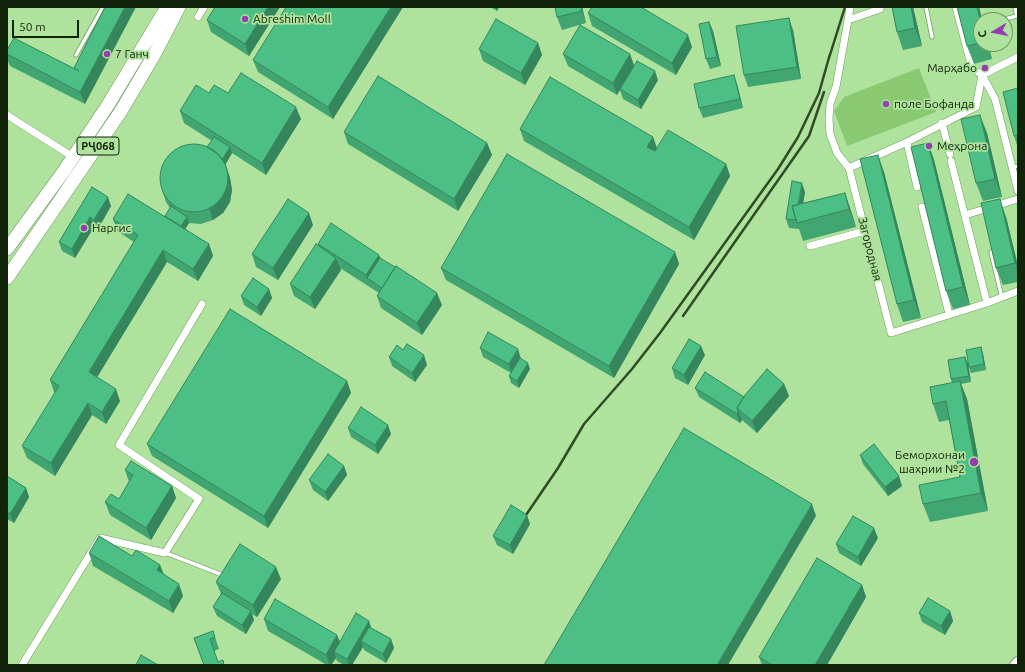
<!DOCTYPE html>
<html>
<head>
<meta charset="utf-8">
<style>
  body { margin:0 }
  #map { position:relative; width:1025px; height:672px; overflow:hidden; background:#afe29d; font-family:Ubuntu,sans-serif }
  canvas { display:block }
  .frame { position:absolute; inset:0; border:8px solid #112409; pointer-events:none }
  .north { position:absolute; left:973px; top:12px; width:40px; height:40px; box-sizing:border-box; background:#afe29d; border:1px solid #709662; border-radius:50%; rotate:260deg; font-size:11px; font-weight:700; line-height:16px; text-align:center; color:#112409 }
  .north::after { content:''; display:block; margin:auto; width:14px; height:18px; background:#943fad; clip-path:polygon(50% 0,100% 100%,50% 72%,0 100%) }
  .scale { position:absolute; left:12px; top:20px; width:67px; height:18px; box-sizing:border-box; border:2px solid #112409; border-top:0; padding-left:5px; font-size:12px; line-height:14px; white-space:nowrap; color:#112409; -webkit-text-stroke:3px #afe29d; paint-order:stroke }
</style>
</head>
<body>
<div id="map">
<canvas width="1025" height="672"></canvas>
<div class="frame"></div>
<div class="north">С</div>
<div class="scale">50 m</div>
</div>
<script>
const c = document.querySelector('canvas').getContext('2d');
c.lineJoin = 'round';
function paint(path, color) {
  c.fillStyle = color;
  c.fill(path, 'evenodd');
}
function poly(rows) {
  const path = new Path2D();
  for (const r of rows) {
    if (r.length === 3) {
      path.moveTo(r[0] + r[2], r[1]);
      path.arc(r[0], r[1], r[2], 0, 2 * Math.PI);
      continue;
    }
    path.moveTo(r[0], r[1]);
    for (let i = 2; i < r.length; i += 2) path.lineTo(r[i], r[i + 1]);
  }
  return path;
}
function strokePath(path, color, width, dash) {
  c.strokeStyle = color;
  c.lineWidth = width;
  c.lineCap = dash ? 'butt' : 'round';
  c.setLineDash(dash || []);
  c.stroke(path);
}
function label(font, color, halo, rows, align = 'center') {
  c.font = font + ' Ubuntu,sans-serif';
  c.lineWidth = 3.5;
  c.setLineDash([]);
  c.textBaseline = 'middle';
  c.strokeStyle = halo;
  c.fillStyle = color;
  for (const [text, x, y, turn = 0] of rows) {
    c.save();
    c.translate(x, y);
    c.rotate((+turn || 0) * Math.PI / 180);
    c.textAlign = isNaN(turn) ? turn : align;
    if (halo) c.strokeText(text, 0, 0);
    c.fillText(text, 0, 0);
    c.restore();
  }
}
const green = poly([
  [919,68,936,112,847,146,834,111,844,97]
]);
const lane = poly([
  [926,7,932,37],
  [1001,20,1017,16,1015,7],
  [76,55,103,7],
  [1012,167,1018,166],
  [991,252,1002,298],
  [166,553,225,576]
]);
const street = poly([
  [956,7,972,68,982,75,995,99,1018,191],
  [880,9,848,20,836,87,830,104,829,119,830,134,837,153,849,168,891,333,987,303,1018,291],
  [198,17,204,7],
  [848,20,850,7],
  [7,115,73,157],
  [942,123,950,154],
  [907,142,917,187],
  [951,161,987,303],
  [849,168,907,142,976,107,982,75,1018,57],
  [922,207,949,314],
  [965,215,1018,199],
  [810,246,865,231],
  [22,665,100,538,165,553,199,499,119,445,202,304]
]);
const secondary = poly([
  [1015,665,1018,662]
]);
const highway = poly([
  [7,249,64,171,108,105,167,7],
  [7,278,121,111,154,55,179,7]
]);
const rail = poly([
  [829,58,845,7],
  [683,316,809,136,824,92],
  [526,515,558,468,584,424,632,369,660,333,778,169,798,137,819,93,830,54]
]);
const wall = poly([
  [105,7,85,104,10,66,7,59,7,50,74,69,74,68],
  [215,7,280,7,249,56,211,32,207,20],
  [403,7,333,119,258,72,253,60],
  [490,7,499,7,497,11],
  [555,7,582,7,586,23,562,30,557,17],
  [892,7,913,7,922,46,903,50,897,32],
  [979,7,982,20,981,20,981,44,988,44,992,59,974,64,967,46],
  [588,13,692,47,676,75,592,26],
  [709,22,713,31,721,66,710,69,706,59],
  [793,30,801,79,748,87,744,75],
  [538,43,542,55,525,85,483,61,479,49],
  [563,54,630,54,634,65,658,80,641,109,623,99,620,90,617,95,568,66],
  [737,84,743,108,703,118,699,108],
  [1018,88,1018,145,1017,145,1014,136],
  [209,93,228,93,301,119,266,175,232,153,225,165,230,178,232,190,230,202,223,213,213,220,201,224,189,223,185,229,209,244,213,256,198,281,167,262,97,377,120,401,106,424,92,415,55,476,27,458,22,446,55,393,54,392,50,380,134,242,117,231,113,219,165,216,170,208,166,202,162,190,207,147,212,141,184,123,180,111],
  [520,129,653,137,657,148,726,164,730,176,694,240,524,141],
  [344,132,487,143,492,155,458,211,348,144],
  [987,133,1002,197,983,201,976,183],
  [928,143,934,160,970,305,953,309,946,291],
  [884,172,921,318,903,322,897,304],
  [92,187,111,206,98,229,94,227,75,258,62,251,59,242],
  [805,192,803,203,845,193,851,211,856,227,803,241,799,229,789,228,786,219],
  [1006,217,1018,266,1018,282,1003,285,996,268],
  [313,225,278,280,256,267,252,254],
  [318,244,380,258,442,305,422,335,381,308,377,296,379,293,340,268,341,270,315,309,294,296,290,284,318,246],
  [675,252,679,264,614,378,446,280,441,268],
  [269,289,272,298,261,316,244,305,241,296],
  [981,347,983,354,986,370,971,373,969,367],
  [480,348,521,359,530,369,519,388,511,383,509,376,511,373,483,357],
  [403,350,427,365,415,382,392,366,389,357],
  [705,355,688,385,675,378,672,368],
  [968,363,971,382,961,384,967,399,988,511,930,522,923,504,960,477,949,420,939,422,933,404,952,383,951,379],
  [347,381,351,393,268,528,152,456,147,444],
  [784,384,789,396,757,433,742,420,740,423,699,397,695,388,744,397],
  [348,428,391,434,378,454,351,437],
  [860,455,902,486,888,496,863,464],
  [344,466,347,475,328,501,313,490,309,480],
  [125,470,172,486,176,498,151,540,110,515,105,502,119,499,129,482],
  [7,476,26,488,29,497,14,523,7,519],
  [530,524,513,554,497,545,493,536],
  [878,538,861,566,839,553,836,544],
  [89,553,132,556,160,565,164,574,183,596,173,613,93,566],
  [281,579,257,617,252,614,254,620,246,634,217,616,213,607,221,594,216,582],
  [862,585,866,597,827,665,762,665,759,657],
  [950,611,953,621,945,635,922,622,919,613],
  [264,619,339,641,372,628,391,639,394,648,386,663,364,650,363,647,352,665,344,665,337,661,336,658,331,665,327,665,268,631],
  [213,631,219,649,214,651,218,662,224,665,204,665,194,638]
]);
const shadedWall = poly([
  [125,7,136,7,85,104,80,92],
  [268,7,280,7,249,56,245,44],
  [391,7,403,7,333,119,328,107],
  [495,7,499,7,497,11],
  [581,7,582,7,586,23,582,11],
  [911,7,913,7,922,46,915,28],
  [977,7,979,7,982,20,981,20,981,23],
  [789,18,793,30,801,79,797,67],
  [709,22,713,31,721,66,717,57],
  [688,35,692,47,676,75,672,63],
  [538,43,542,55,525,85,521,73],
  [987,44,988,44,992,59],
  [630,54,634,66,617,95,613,83],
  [655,71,658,80,641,109,638,100],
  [734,75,737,84,743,108,740,99],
  [296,107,301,119,266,175,262,163],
  [980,115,987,133,1002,197,995,179],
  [653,137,657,149,652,159,647,147],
  [487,143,492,155,458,211,454,199],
  [928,143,934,160,970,305,963,287],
  [230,147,232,153,224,167,221,161],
  [878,155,884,172,921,318,914,300],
  [726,164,730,176,694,240,689,227],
  [226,165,230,178,232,190,230,202,223,213,213,220,209,208],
  [802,183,805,192,800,222,796,220],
  [845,193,851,211,856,227,849,209],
  [108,197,111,206,98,229,94,220],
  [1000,199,1006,217,1018,266,1018,271,1015,263],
  [309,213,313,225,278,280,273,268],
  [90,217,94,227,75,258,72,249],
  [187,217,189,223,181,236,179,230],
  [209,244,213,256,198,281,193,269],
  [163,250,167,262,93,384,89,372],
  [675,252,679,264,614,378,609,366],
  [379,255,384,267,367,278,366,275],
  [336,258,341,270,315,309,310,297],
  [269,289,272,298,261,316,257,307],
  [437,293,442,305,422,335,417,323],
  [701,346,705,355,688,385,684,375],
  [981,347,983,354,986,370,984,364],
  [518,349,521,359,512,374,509,364],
  [424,355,427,365,415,382,412,373],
  [965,357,968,363,971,382,969,376],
  [528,363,530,369,519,388,517,381],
  [347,381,351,393,268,528,264,516],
  [960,381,967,399,988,511,981,493],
  [784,384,789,396,757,433,752,421],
  [116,389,120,401,106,424,102,412],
  [88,403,92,415,55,476,51,463],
  [738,411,742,420,740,423,737,414],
  [388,425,391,434,378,454,375,445],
  [344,466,347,475,328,501,325,492],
  [899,476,902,486,888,496,885,487],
  [172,486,176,498,151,540,146,528],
  [26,488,29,497,14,523,10,514],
  [812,504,816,516,728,665,717,665],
  [527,515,530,524,513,554,510,545],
  [874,528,878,538,861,566,858,557],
  [160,565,164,577,157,570],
  [276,567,281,579,257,617,253,605],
  [179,584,183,596,173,613,169,601],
  [862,585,866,597,827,665,815,665],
  [251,611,254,620,246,634,242,625],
  [950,611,953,621,945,635,941,626],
  [369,621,372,630,361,641,363,647,352,665,349,665,347,659],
  [337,635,342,647,334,652,336,658,331,665,330,665,326,655],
  [391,639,394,648,386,663,383,654]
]);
const building = poly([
  [105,7,125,7,80,92,7,54,7,50,14,38,79,71,74,68,105,7],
  [215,7,268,7,245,44,207,20,215,7],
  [286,7,391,7,328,107,253,60,286,7],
  [555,7,581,7,582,11,557,17,555,7],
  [592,7,641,7,688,35,672,63,588,13,592,7],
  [892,7,911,7,915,28,897,32,892,7],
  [957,7,977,7,981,23,981,43,967,46,957,7],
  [789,18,797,67,744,75,736,26,789,18],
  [496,19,538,43,521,73,479,49,496,19],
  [709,22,717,57,706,59,699,24,709,22],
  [580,25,630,54,613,83,563,54,580,25],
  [637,61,655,71,638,100,620,89,637,61],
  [241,73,296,107,262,163,180,111,196,85,209,93,214,85,228,93,241,73],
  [734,75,740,99,699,108,694,84,734,75],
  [378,76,487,143,454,199,344,132,378,76],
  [550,77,653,137,647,147,655,151,668,130,726,164,689,227,520,129,550,77],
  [1018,88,1018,135,1014,136,1003,92,1018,88],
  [980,115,995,179,976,183,961,119,980,115],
  [214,137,230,147,222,160,219,155,207,147,214,137],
  [928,143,963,287,946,291,911,147,928,143],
  [194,178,34],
  [507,154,675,252,609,366,441,268,507,154],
  [878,155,914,300,897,304,860,159,878,155],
  [792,181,802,183,798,205,792,206,796,220,786,219,792,181],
  [92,187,108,197,94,220,90,217,72,249,59,242,92,187],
  [845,193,849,209,797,223,792,206,845,193],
  [128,194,209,244,193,269,163,250,89,372,116,389,102,412,88,403,51,463,22,446,59,386,50,380,138,235,113,219,128,194],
  [288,199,309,213,273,268,252,254,288,199],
  [1000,199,1015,263,996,268,981,203,1000,199],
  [171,206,187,217,181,226,165,216,171,206],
  [331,223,379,255,366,275,318,244,331,223],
  [316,244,336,258,310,297,290,284,316,244],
  [380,258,395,267,382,288,367,278,380,258],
  [396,266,437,293,417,323,377,296,396,266],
  [253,278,269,289,257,307,241,296,253,278],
  [230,309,347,381,264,516,147,444,230,309],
  [488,332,518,349,509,364,480,348,488,332],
  [689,339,701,346,684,375,672,368,689,339],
  [407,344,424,355,412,373,389,357,397,345,403,350,407,344],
  [981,347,984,364,969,367,966,350,981,347],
  [965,357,969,376,951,379,948,360,965,357],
  [520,358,528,363,517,381,509,376,520,358],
  [767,369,784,384,752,421,737,408,745,395,767,369],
  [705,372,744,397,737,408,738,411,737,414,695,388,705,372],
  [960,381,981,493,923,504,919,485,960,477,946,401,933,404,930,387,960,381],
  [361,407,388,425,375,445,348,428,361,407],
  [684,428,812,504,717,665,544,665,684,428],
  [874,444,899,476,885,487,860,455,874,444],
  [328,454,344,466,325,492,309,480,328,454],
  [131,461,172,486,146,528,105,502,111,494,119,499,133,475,125,470,131,461],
  [7,476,26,488,10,514,7,512,7,476],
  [511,505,527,515,510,545,493,536,511,505],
  [853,516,874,528,858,557,836,544,853,516],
  [99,536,132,556,136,550,160,565,157,570,179,584,169,601,89,553,99,536],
  [240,544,276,567,253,605,216,582,240,544],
  [817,558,862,585,815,665,772,665,759,657,817,558],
  [222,593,251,611,242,625,213,607,222,593],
  [928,598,950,611,941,626,919,613,928,598],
  [275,599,337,635,326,655,264,619,275,599],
  [356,613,369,621,347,659,334,652,356,613],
  [369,627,391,639,383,654,361,641,369,627],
  [213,631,215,637,210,639,218,662,223,660,224,665,204,665,194,638,213,631],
  [141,655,158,665,136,665,141,655]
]);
const markers = [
  [245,19,4,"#943fad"],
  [107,54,4,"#943fad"],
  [985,68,4,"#943fad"],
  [886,104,4,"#943fad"],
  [929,146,4,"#943fad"],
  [84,228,4,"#943fad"],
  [974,462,5,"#943fad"]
];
const shields = [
  [98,146,42]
];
const shieldNames = [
  ["РҶ068",98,146]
];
const poiNames = [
  ["Abreshim Moll",253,19],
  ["7 Ганч",115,54],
  ["Марҳабо",977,68,"right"],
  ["поле Бофанда",894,104],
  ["Меҳрона",937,146],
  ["Наргис",92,228],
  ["Беморхонаи",965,455,"right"],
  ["шахрии №2",965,469,"right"]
];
const streetNames = [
  ["Загородная",870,249,76]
];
paint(green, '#89c971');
strokePath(lane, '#6e9e5c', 5);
strokePath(street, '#6e9e5c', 8);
strokePath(secondary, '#6e9e5c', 12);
strokePath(highway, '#6e9e5c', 14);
strokePath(lane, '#fff', 3.5);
strokePath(street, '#fff', 7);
strokePath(secondary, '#fff', 10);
strokePath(highway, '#fff', 13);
strokePath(rail, '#314b27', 2.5);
paint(wall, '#41a572');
paint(shadedWall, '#35865c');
paint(building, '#4cc084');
strokePath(building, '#35865c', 1);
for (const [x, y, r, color] of markers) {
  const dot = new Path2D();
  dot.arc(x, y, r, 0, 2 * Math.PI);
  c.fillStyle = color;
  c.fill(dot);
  strokePath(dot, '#afe29d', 1.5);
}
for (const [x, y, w] of shields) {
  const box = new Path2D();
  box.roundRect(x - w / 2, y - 9, w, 18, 3);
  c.fillStyle = '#afe29d';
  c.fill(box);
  strokePath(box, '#112409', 1);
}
label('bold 11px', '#112409', null, shieldNames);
label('12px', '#112409', '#afe29d', poiNames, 'left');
label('12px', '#112409', '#afe29d', streetNames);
</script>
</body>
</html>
